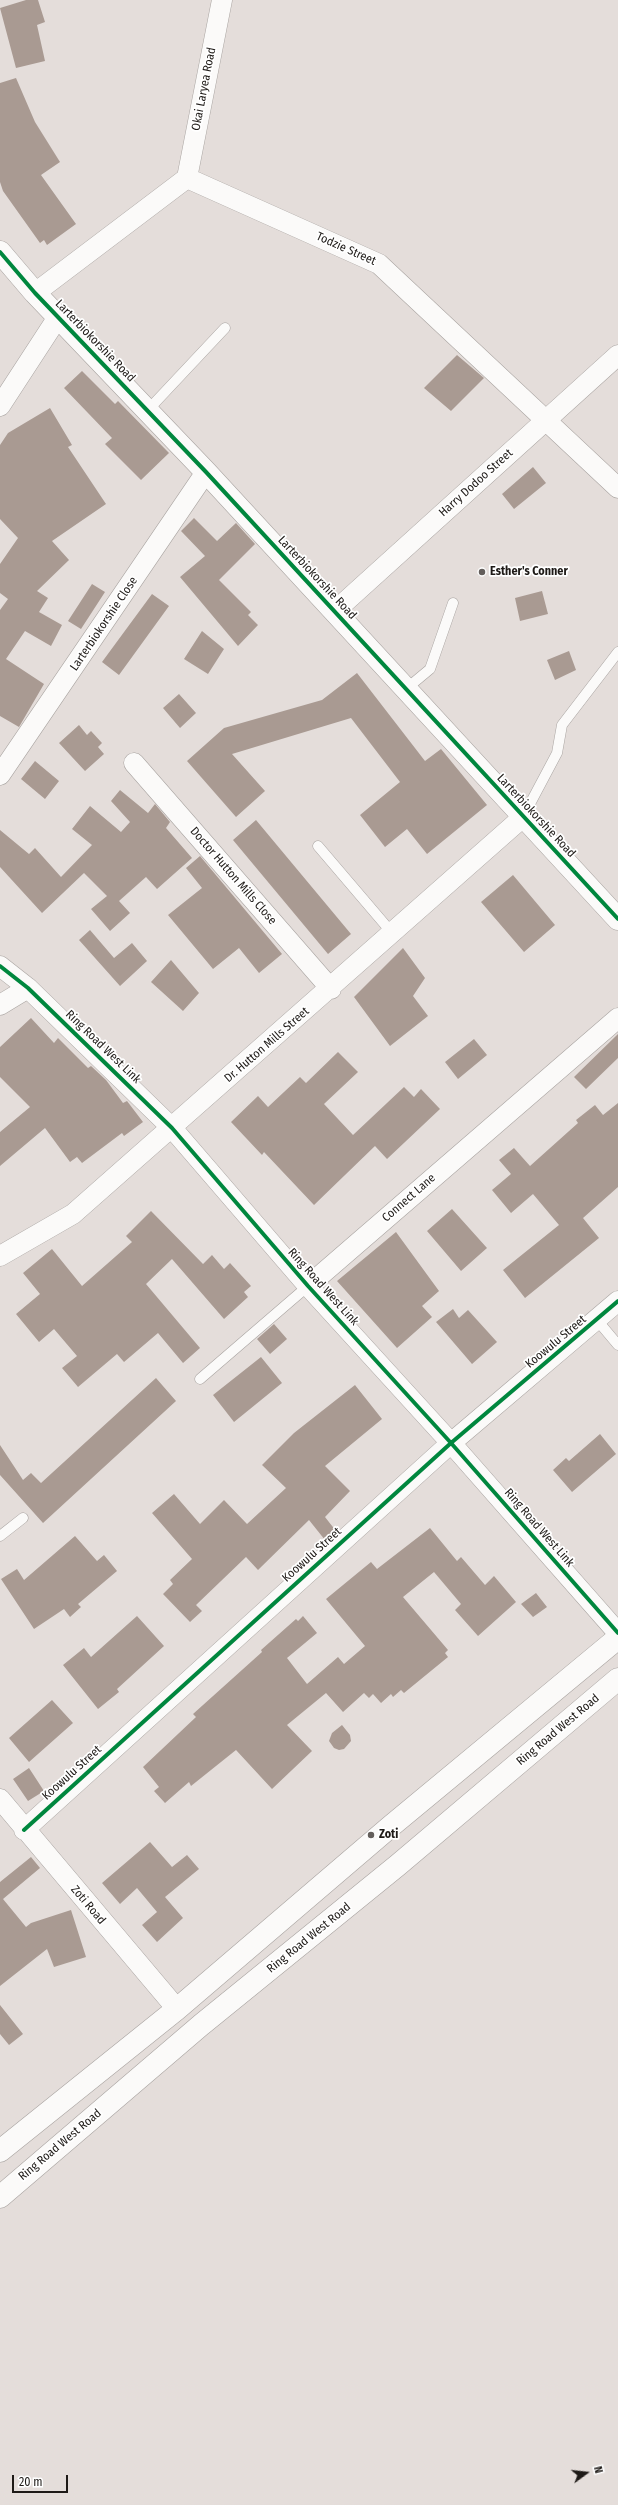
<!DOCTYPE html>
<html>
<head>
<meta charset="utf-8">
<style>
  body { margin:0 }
  #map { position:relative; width:618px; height:2505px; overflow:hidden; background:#e4ddda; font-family:"Fira Sans Condensed",sans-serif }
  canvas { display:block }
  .north { position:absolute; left:566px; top:2453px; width:40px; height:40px; -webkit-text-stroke:3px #fff; paint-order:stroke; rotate:75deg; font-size:11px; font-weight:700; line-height:16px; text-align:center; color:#1e1a17 }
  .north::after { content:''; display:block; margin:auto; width:14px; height:18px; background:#1e1a17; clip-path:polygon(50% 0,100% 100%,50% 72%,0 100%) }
  .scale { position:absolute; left:12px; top:2475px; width:56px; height:18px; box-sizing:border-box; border:2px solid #1e1a17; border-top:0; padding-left:5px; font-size:12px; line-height:14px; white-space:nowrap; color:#1e1a17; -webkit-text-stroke:3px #fff; paint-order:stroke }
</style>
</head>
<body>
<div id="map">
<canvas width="618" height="2505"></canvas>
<div class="north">N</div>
<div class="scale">20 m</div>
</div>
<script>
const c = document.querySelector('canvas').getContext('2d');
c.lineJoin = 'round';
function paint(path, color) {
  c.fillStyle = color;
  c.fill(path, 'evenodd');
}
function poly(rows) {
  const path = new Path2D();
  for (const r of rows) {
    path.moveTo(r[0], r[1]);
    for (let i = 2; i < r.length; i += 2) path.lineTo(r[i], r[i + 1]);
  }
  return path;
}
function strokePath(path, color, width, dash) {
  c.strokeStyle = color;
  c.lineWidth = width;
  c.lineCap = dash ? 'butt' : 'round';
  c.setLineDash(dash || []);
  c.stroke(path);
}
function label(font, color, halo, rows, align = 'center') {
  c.font = font + ' "Fira Sans Condensed",sans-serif';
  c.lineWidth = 3.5;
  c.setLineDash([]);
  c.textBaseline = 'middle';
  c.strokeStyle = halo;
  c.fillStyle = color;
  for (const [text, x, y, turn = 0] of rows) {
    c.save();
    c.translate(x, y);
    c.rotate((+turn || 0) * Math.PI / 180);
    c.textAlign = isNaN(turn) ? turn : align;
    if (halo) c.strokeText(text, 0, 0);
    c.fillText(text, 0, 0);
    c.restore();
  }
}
const building = poly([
  [26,0,38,0,45,22,37,25,45,61,16,68,0,8],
  [16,78,35,122,60,162,41,175,76,224,47,245,44,240,40,243,3,191,0,182,0,83],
  [457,355,484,378,451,411,424,388],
  [82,371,115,404,118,401,169,453,141,480,105,444,112,438,64,388],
  [50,408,72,445,68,447,106,504,52,541,69,560,37,591,48,598,39,612,62,625,51,646,25,631,6,659,44,684,19,727,0,716,0,610,8,599,0,593,0,564,18,538,0,519,0,445,8,433],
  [533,467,546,483,514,509,502,494],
  [194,518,217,541,236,523,255,544,219,580,251,612,248,615,258,625,238,646,180,577,205,556,181,531],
  [92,584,105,592,81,629,68,621],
  [542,591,548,614,520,621,515,598],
  [152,594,169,606,119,675,102,662],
  [202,631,224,649,208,674,184,659],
  [569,651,576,670,555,680,547,660],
  [357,673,425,761,441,749,487,805,427,854,407,829,385,847,360,815,400,782,351,718,232,754,265,791,236,817,187,761,224,728,322,700],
  [179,694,196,713,180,728,163,708],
  [79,725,87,735,91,731,102,743,98,747,104,754,85,771,59,743],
  [35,761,59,781,45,799,21,779],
  [120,790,148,813,155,804,170,822,166,828,192,858,157,889,146,877,119,901,130,913,110,931,91,909,107,896,84,873,42,913,0,867,0,830,29,854,35,848,61,877,92,845,72,829,90,806,121,832,130,822,111,801],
  [256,820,351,934,328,954,233,840],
  [200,856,282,954,259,973,239,948,213,969,168,915,202,888,186,868],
  [513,875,555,925,524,952,481,902],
  [90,930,114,958,132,943,147,961,120,986,79,940],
  [403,948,425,978,413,996,428,1016,390,1046,354,997],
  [171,960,199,993,183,1011,151,982],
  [31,1018,54,1043,58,1038,88,1068,91,1066,106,1080,123,1103,127,1101,143,1122,124,1136,122,1133,82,1163,77,1157,70,1162,45,1128,0,1166,0,1132,30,1107,0,1077,0,1047],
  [618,1034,618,1058,586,1089,574,1077],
  [474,1039,487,1055,458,1079,445,1062],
  [338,1052,358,1072,324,1104,353,1135,404,1087,414,1097,421,1089,440,1109,387,1159,375,1146,314,1205,264,1152,262,1155,231,1122,258,1096,268,1107,300,1077,306,1083],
  [618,1103,618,1187,583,1218,599,1238,525,1298,503,1270,559,1225,533,1194,511,1213,492,1190,511,1174,499,1160,514,1148,530,1166,578,1123,576,1120,595,1105,603,1115],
  [452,1209,487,1248,461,1271,427,1231],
  [151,1211,203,1264,212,1255,224,1269,230,1263,251,1286,244,1292,248,1297,224,1319,172,1259,146,1284,200,1348,183,1363,158,1333,124,1362,117,1354,78,1387,62,1368,77,1356,54,1329,39,1342,16,1314,40,1294,23,1273,52,1249,82,1286,132,1242,126,1236],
  [396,1232,439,1291,422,1306,432,1317,397,1348,337,1281],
  [453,1309,459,1318,468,1310,497,1342,472,1364,436,1322],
  [274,1324,287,1339,270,1354,257,1339],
  [261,1357,282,1383,234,1422,213,1395],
  [156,1378,176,1401,43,1523,0,1475,0,1445,23,1480,31,1473,41,1483],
  [355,1385,382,1419,325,1466,350,1491,325,1517,336,1531,325,1540,309,1520,258,1570,246,1557,196,1605,202,1611,190,1622,163,1594,173,1584,170,1580,192,1559,152,1513,174,1494,200,1524,224,1500,247,1524,286,1488,262,1465,294,1433],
  [600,1434,616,1454,572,1492,553,1470,566,1458,569,1461],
  [430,1528,457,1561,461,1557,485,1585,494,1576,516,1602,478,1636,455,1610,461,1604,434,1572,403,1597,448,1650,445,1653,448,1657,404,1693,401,1690,393,1697,391,1694,381,1703,373,1694,369,1698,364,1693,343,1712,326,1693,287,1725,312,1751,272,1789,236,1750,191,1786,189,1782,165,1803,154,1791,159,1787,143,1767,196,1717,193,1714,262,1652,261,1650,296,1619,298,1621,303,1616,317,1633,287,1658,307,1684,338,1657,344,1664,365,1646,326,1599,371,1562,377,1569],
  [75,1536,97,1561,104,1555,117,1571,78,1604,81,1607,70,1617,64,1609,34,1629,1,1579,17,1569,24,1580],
  [536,1593,547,1607,533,1617,521,1604],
  [137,1616,164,1646,117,1689,119,1692,98,1709,63,1665,84,1648,91,1657],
  [52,1700,73,1723,29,1762,9,1738],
  [342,1725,350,1735,351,1741,344,1749,339,1750,334,1748,329,1741,332,1733],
  [29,1768,44,1791,28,1801,13,1779],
  [150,1842,172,1867,187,1855,199,1869,165,1897,183,1918,157,1942,142,1925,157,1912,137,1888,120,1904,102,1883],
  [31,1857,40,1868,3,1899,26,1927,31,1923,71,1910,86,1957,54,1967,47,1949,0,1986,0,1882],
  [0,2005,23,2034,9,2045,0,2034]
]);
const service = poly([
  [148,410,225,328],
  [406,689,430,669,453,603],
  [523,817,557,753,562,725,618,652],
  [318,846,393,934],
  [597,1320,618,1345],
  [200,1379,308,1286],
  [0,1536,23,1518]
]);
const minor = poly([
  [187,178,379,264,618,488],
  [187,178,222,0],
  [35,293,187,178],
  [0,406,58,317],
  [335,611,618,355],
  [134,763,331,989],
  [0,775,206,472],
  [0,966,28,988,172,1128,308,1286,451,1443,618,1633],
  [0,1005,28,988],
  [0,1256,73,1214,523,817],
  [308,1286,618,1018],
  [0,1799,177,2009],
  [24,1830,451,1443,618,1301]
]);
const tertiary = poly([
  [0,252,35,293,206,472,618,919]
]);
const primary = poly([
  [0,2151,177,2009,391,1826,618,1638],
  [0,2197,201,2025,398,1865,618,1679]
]);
const cycleway = poly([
  [0,252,35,293,206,472,618,919],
  [0,966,28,988,172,1128,308,1286,451,1443,618,1633],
  [24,1830,451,1443,618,1301]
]);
const markers = [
  [482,572,4,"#635e5b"],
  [371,1835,4,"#635e5b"]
];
const streetNames = [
  ["Okai Laryea Road",204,89,-79],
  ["Todzie Street",346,249,24],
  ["Larterbiokorshie Road",95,341,46],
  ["Harry Dodoo Street",476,483,-42],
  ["Larterbiokorshie Road",317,578,47],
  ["Larterbiokorshie Close",104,624,-56],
  ["Larterbiokorshie Road",536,816,47],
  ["Doctor Hutton Mills Close",233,876,49],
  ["Dr. Hutton Mills Street",267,1045,-41],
  ["Ring Road West Link",103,1047,44],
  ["Connect Lane",409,1198,-41],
  ["Ring Road West Link",323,1287,48],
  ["Koowulu Street",556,1342,-40],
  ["Ring Road West Link",539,1528,49],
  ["Koowulu Street",312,1555,-42],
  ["Ring Road West Road",558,1730,-40],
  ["Koowulu Street",72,1773,-42],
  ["Zoti Road",88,1905,50],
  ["Ring Road West Road",309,1938,-39],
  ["Ring Road West Road",60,2145,-40]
];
const poiNames = [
  ["Esther's Conner",490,572],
  ["Zoti",379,1835]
];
paint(building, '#a99a92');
strokePath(service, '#a8a3a0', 11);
strokePath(minor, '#a8a3a0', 21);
strokePath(tertiary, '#a8a3a0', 23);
strokePath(primary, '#a8a3a0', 23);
strokePath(service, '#fbfaf9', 10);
strokePath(minor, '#fbfaf9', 20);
strokePath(tertiary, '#fbfaf9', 22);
strokePath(primary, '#fbfaf9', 22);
strokePath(cycleway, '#00873e', 4);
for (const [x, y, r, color] of markers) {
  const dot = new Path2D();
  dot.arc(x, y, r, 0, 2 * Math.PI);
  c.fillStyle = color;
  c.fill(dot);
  strokePath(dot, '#fff', 1.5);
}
label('12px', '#1e1a17', '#fff', streetNames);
label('bold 12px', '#1e1a17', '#fff', poiNames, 'left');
</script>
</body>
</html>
